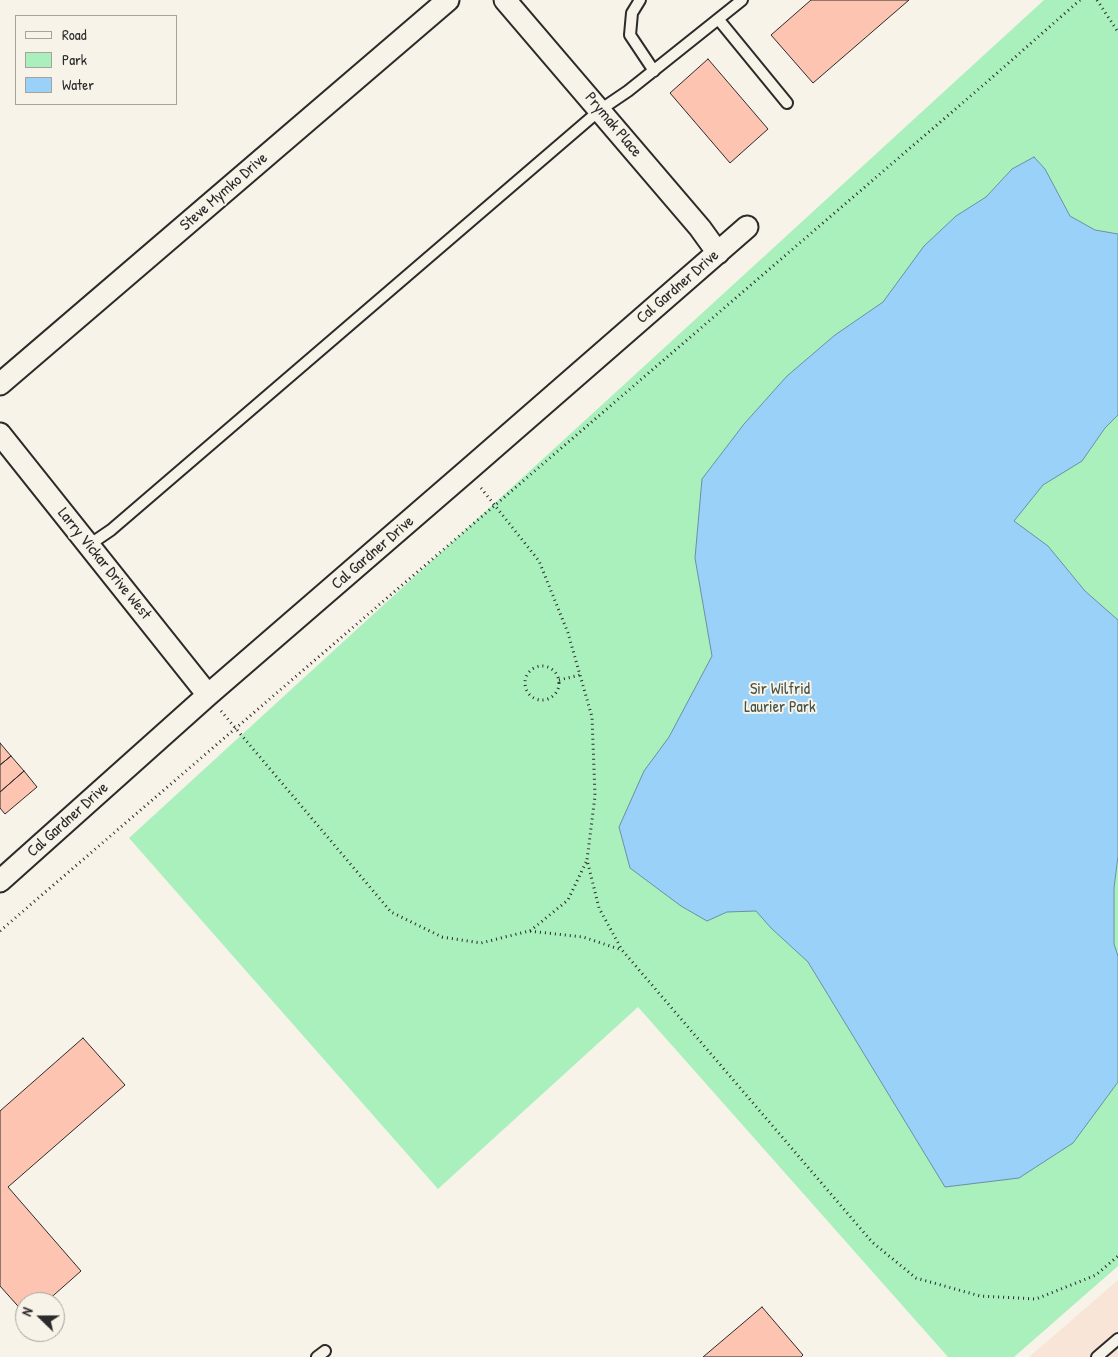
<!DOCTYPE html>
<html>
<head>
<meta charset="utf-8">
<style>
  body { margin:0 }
  #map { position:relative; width:1118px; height:1357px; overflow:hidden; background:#f7f3e8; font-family:"Patrick Hand",sans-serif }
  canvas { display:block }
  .legend { position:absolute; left:15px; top:15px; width:162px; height:90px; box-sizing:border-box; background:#f7f3e8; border:1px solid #a5a39c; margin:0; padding:6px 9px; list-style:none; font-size:15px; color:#2b2b2b }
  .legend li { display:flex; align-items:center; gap:10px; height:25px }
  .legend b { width:25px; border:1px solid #a5a39c }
  .north { position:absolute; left:15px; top:1292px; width:50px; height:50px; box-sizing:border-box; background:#f7f3e8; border:1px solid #a5a39c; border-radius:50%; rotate:292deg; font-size:14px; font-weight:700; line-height:20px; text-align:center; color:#2b2b2b }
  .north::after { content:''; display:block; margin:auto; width:18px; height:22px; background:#2b2b2b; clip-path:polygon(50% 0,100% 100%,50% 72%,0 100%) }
</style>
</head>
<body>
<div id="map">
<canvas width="1118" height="1357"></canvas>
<ul class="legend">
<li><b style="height:6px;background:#f7f3e8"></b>Road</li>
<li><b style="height:14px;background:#aaf0bd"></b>Park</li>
<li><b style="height:14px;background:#99d1f8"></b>Water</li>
</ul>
<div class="north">N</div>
</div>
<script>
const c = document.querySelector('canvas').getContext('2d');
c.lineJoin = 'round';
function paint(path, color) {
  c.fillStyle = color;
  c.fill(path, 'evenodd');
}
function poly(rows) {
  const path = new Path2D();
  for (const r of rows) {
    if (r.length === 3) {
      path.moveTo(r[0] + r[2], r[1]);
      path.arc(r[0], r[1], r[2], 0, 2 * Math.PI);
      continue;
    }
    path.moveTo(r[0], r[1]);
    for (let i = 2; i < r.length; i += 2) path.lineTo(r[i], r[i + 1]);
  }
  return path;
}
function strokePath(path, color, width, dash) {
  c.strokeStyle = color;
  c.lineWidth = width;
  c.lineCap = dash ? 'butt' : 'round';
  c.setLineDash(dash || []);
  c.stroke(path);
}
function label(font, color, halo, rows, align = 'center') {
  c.font = font + ' "Patrick Hand",sans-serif';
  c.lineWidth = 4;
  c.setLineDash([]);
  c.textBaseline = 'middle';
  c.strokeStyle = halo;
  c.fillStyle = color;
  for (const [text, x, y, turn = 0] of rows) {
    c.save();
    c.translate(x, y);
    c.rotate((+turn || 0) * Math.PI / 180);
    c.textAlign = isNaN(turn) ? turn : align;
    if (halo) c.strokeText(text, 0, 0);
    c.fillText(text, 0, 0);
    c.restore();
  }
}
const built = poly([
  [1118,1280,1118,1357,1029,1357]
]);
const green = poly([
  [1044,0,1118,0,1118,1266,1014,1357,948,1357,638,1007,438,1189,129,838]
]);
const water = poly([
  [1034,157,1045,169,1070,216,1095,230,1118,234,1118,415,1105,428,1082,461,1043,485,1014,521,1048,546,1085,591,1118,620,1118,856,1114,888,1114,944,1118,956,1118,1082,1073,1143,1019,1178,945,1187,808,962,771,928,756,911,727,912,707,921,681,906,630,868,619,827,644,771,669,737,712,656,695,558,702,479,744,424,787,376,835,335,883,302,924,246,956,216,986,197,1012,169,1034,157]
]);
const building = poly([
  [811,0,909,0,813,83,771,35,811,0],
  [708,59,768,129,730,163,670,93,708,59],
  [0,743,11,756,0,765,0,743],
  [11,756,24,771,0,792,0,765,11,756],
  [24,771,37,787,5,814,0,808,0,792,24,771],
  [83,1038,125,1085,8,1187,81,1271,46,1302,25,1302,25,1314,0,1286,0,1111,83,1038],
  [762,1307,803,1355,801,1357,703,1357,762,1307]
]);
const path = poly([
  [1097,0,1118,32],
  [481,488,539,561,568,633,592,717,595,796,587,860,599,908,622,950,872,1242,916,1278,980,1296,1036,1299,1096,1275,1118,1256],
  [542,683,17],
  [559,680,580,675],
  [221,711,391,912,442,937,481,943,529,931,583,937,622,950],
  [0,931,988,81,1080,0],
  [530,931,568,900,586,862]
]);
const lane = poly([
  [640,0,632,13,630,35,654,71],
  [719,20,787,103],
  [89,545,111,530,600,110,628,91,742,0],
  [317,1357,325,1351],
  [1097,1357,1118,1339]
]);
const street = poly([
  [505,0,700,228,718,253],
  [0,384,448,0],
  [0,434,208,695],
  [0,881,208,695,467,471,747,227]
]);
const streetNames = [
  ["Prymak Place",613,125,50],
  ["Steve Mymko Drive",224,192,-41],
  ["Cal Gardner Drive",678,287,-41],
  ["Cal Gardner Drive",373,553,-41],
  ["Larry Vickar Drive West",104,564,51],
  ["Cal Gardner Drive",68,820,-42]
];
const parkNames = [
  ["Sir Wilfrid",780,690],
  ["Laurier Park",780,708]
];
paint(built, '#f8e5d8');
paint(green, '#aaf0bd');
paint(water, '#99d1f8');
strokePath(water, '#6d8fa6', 1);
paint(building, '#fcc4b1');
strokePath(building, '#2b2b2b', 1);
strokePath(lane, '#2b2b2b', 14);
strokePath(street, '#2b2b2b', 25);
strokePath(path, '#2b2b2b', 3, [1, 4]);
strokePath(lane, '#f7f3e8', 10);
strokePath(street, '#f7f3e8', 21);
label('16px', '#2b2b2b', '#f7f3e8', streetNames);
label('16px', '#445248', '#f7f3e8', parkNames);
</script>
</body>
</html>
